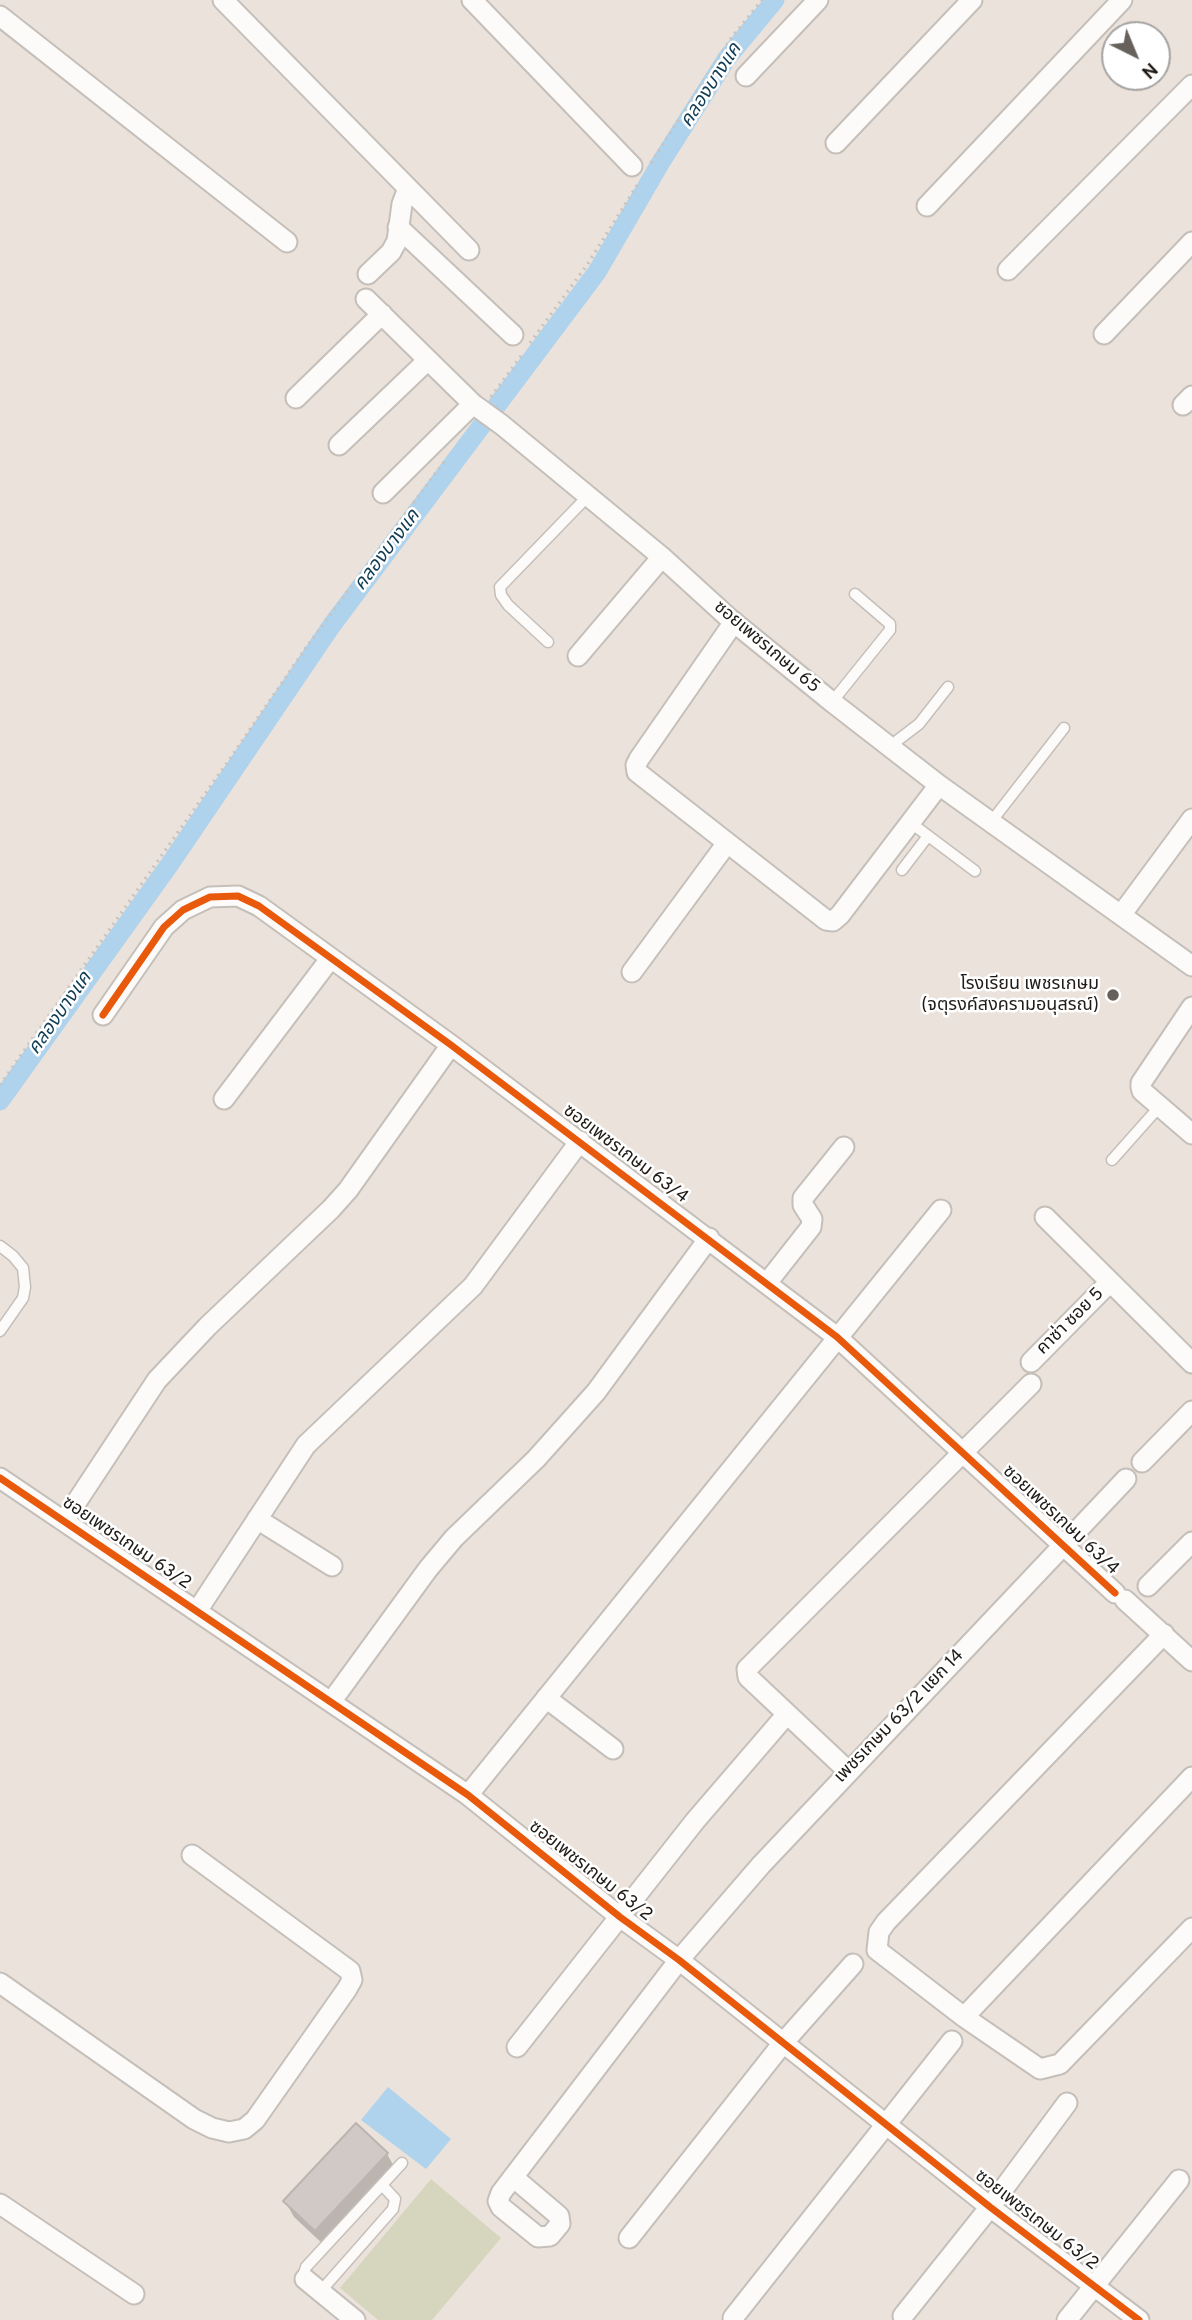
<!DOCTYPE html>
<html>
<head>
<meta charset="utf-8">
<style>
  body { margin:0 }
  #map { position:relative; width:1192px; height:2320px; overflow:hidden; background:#ebe2db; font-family:Overpass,sans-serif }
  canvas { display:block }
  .north { position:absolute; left:1101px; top:21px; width:70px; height:70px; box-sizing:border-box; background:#fff; border:2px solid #a6a4a2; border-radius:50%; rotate:137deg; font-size:19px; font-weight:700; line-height:28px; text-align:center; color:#201b17 }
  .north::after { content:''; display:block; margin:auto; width:24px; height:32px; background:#67615c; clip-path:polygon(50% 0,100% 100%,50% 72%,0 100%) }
</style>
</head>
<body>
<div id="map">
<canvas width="1192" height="2320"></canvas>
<div class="north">N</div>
</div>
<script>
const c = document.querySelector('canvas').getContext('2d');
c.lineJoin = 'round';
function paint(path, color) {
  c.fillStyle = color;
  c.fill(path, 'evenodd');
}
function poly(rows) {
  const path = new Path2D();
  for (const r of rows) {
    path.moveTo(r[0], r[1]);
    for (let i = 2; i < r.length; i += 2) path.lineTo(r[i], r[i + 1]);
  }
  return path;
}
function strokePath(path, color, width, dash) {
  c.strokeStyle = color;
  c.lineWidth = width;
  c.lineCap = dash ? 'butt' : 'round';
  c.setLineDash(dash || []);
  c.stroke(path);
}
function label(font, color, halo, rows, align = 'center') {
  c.font = font + ' Overpass,"Noto Sans Thai",sans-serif';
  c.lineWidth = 5;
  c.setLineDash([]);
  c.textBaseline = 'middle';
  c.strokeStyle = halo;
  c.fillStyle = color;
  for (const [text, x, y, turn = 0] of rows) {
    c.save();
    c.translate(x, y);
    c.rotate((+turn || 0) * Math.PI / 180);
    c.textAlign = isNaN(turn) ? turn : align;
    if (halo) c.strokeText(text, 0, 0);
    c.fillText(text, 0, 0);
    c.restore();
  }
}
const green = poly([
  [431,2179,501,2238,432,2320,378,2320,340,2288]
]);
const water = poly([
  [388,2087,451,2139,426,2169,361,2120]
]);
const shadow = poly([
  [387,2154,396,2170,325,2246,294,2217,285,2201]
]);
const canal = poly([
  [0,1101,170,864,332,625,597,272,661,162,727,58,775,0]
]);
const building = poly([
  [356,2123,388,2153,315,2231,283,2201,356,2123]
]);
const path = poly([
  [651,163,732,37,762,0],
  [530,343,587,265,638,184],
  [491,397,524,352],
  [0,1085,229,760,308,645,444,462]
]);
const lane = poly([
  [548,642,508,605,501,595,500,587,588,496],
  [832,702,890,630,890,624,855,594],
  [893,748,898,740,919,724,948,687],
  [991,822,1064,728],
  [911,823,975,871],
  [902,870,928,836],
  [1112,1160,1160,1106],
  [0,1246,13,1256,23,1268,25,1287,23,1298,0,1331],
  [305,2279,304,2273,306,2267,402,2163],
  [320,2292,393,2209,395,2199,382,2185]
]);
const street = poly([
  [223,0,469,250],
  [472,0,632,166],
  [0,16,287,242],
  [746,76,818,0],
  [836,143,972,0],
  [927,206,1122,0],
  [398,227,513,335],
  [1008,270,1192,85],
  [368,274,391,252,397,241,402,204,408,188],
  [366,299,473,404,502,425,662,557,730,619,832,702,939,785,1192,966],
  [1104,334,1192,242],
  [296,398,382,314],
  [1183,405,1192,396],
  [339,445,428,360],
  [383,493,473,404],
  [734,622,639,759,636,765,637,772,826,920,833,921,840,915,939,785],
  [578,656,662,557],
  [1121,915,1192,819],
  [632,972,727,843],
  [1192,1007,1141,1083,1141,1087,1142,1091,1192,1134],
  [103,1015,164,927,183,910,210,897,238,896,259,906,451,1045,837,1337,1115,1593],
  [224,1099,330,959],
  [1045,1217,1192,1363],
  [767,1283,811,1227,812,1219,803,1205,803,1198,844,1147],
  [1031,1362,1110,1282],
  [1142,1462,1192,1411],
  [0,1478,468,1795,620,1917,679,1960,990,2207,1139,2320],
  [257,1519,332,1566],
  [64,1521,157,1380,208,1326,331,1209,348,1190,451,1045],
  [1148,1586,1192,1542],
  [1125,1600,1192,1661],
  [197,1611,306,1445,473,1286,580,1141],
  [1164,1634,886,1922,879,1932,877,1950,964,2017,1040,2069,1060,2064,1192,1928],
  [546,1698,613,1749],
  [331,1702,428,1569,454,1538,536,1459,596,1392,709,1238],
  [848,1771,748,1677,747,1669,1031,1384],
  [468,1795,941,1210],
  [0,1983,194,2119,212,2128,229,2132,244,2129,255,2120,347,1989,352,1980,350,1971,192,1855],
  [964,2017,1192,1777],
  [517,2047,695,1821,787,1714],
  [513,2177,559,2216,560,2224,550,2236,538,2237,501,2207,498,2201,501,2193,679,1960,761,1865,1126,1479],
  [0,2204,134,2294],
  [629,2238,783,2043,853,1964],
  [305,2279,355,2320],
  [903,2316,990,2207,1067,2103],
  [733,2318,952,2041],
  [1067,2320,1179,2180]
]);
const cycleway = poly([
  [103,1015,164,927,183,910,210,897,238,896,259,906,451,1045,837,1337,1115,1593],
  [0,1478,468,1795,620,1917,679,1960,990,2207,1139,2320]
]);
const markers = [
  [1113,995,7,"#67615c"]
];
const streetNames = [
  ["ซอยเพชรเกษม 65",766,648,40],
  ["ซอยเพชรเกษม 63/4",625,1155,37],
  ["คาซ่า ซอย 5",1071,1322,-45],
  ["ซอยเพชรเกษม 63/4",1060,1521,43],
  ["ซอยเพชรเกษม 63/2",126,1544,34],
  ["เพชรเกษม 63/2 แยก 14",900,1717,-46],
  ["ซอยเพชรเกษม 63/2",590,1872,38],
  ["ซอยเพชรเกษม 63/2",1036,2221,38]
];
const poiNames = [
  ["โรงเรียน เพชรเกษม",1099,985],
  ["(จตุรงค์สงครามอนุสรณ์)",1099,1006]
];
const waterNames = [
  ["คลองบางแค",712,86,-57],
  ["คลองบางแค",388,551,-53],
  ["คลองบางแค",61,1014,-55]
];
paint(green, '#d6d6bf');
paint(water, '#afd3ec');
paint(shadow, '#0003');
strokePath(canal, '#afd3ec', 19);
paint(building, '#d1c9c5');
strokePath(building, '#bcb4b0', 2);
strokePath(lane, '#c5bfb9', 13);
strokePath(street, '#c5bfb9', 23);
strokePath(path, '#c7c4c1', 3.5, [2, 5]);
strokePath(lane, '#fcfbfa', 10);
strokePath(street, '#fcfbfa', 19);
strokePath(cycleway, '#e8590c', 7);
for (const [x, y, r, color] of markers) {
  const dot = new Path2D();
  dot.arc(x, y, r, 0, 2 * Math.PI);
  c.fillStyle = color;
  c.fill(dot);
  strokePath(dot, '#fff', 2.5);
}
label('18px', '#201b17', '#fff', streetNames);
label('18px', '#201b17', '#fff', poiNames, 'right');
label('italic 19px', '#0f3b55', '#fff', waterNames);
</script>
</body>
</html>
